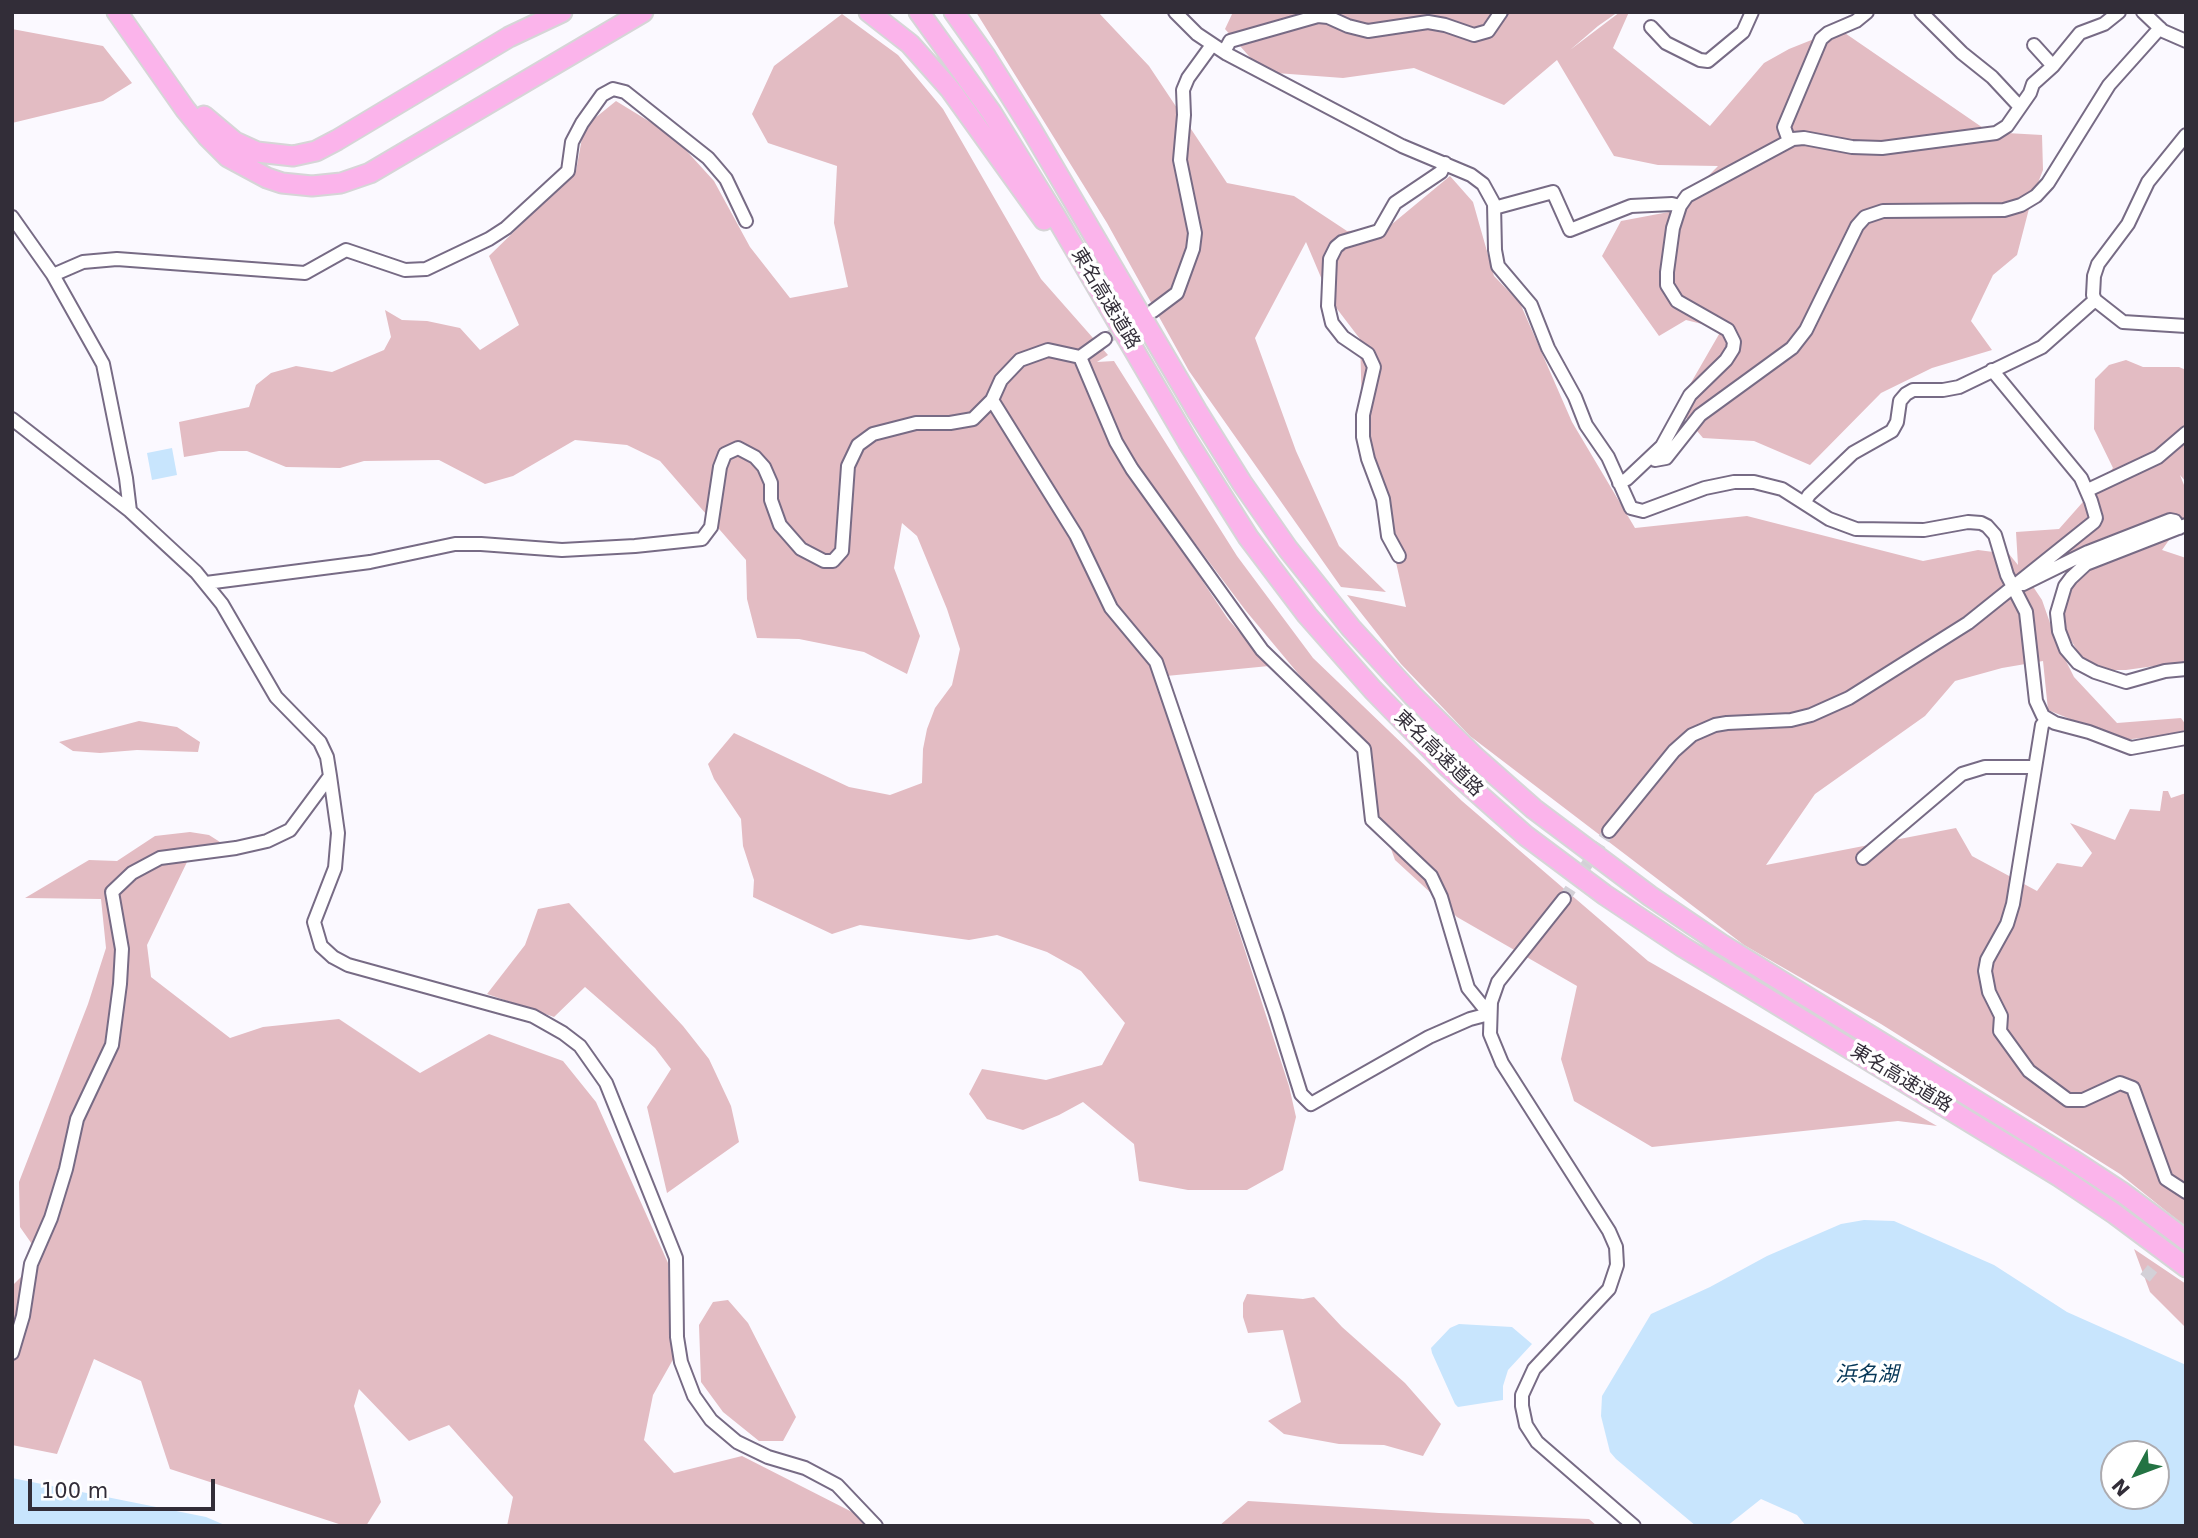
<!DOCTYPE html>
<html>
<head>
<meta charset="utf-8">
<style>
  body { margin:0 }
  #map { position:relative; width:2198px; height:1538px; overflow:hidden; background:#fbf9ff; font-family:"DejaVu Sans",sans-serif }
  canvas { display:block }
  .frame { position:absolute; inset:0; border:14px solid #322d38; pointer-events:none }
  .north { position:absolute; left:2100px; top:1440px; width:70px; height:70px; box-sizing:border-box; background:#fff; border:2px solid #adabaf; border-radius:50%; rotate:229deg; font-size:19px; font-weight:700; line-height:28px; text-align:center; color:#322d38 }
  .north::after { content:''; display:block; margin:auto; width:24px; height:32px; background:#237343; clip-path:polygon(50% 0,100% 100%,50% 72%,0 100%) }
  .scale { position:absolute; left:28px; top:1479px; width:187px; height:32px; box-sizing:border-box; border:4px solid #322d38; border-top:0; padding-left:9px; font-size:21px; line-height:24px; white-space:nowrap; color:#322d38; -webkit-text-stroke:5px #fff; paint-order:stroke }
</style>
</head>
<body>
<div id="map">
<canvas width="2198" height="1538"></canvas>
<div class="frame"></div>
<div class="north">N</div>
<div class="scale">100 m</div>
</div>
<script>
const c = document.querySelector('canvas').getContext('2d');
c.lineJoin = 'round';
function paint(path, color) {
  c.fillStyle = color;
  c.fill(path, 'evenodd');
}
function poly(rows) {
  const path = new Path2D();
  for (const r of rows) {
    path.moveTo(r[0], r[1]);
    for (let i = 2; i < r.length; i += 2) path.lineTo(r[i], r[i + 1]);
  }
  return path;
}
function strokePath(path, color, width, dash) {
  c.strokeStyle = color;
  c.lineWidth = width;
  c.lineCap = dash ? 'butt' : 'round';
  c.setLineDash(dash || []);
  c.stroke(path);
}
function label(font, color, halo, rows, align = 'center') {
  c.font = font + ' "DejaVu Sans","Noto Sans JP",sans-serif';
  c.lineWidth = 7;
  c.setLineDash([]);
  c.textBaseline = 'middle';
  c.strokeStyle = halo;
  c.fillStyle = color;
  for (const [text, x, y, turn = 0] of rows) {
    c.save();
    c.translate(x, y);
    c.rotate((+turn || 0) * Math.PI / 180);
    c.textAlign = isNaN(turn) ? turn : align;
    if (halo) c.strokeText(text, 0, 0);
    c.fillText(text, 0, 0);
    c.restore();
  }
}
const forest = poly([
  [976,12,1098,12,1149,66,1227,183,1294,196,1347,231,1386,229,1450,176,1473,202,1494,276,1520,303,1572,422,1635,528,1747,516,1923,561,1978,550,2009,554,2018,565,2016,532,2059,529,2113,468,2094,429,2095,379,2109,365,2126,360,2143,367,2179,367,2186,370,2186,482,2180,475,2186,490,2186,516,2162,550,2186,558,2186,664,2176,663,2126,670,2103,670,2085,663,2067,634,2062,603,2085,564,2026,576,2042,600,2057,643,2074,677,2117,723,2181,718,2186,725,2186,730,2162,736,2122,740,2048,710,2043,661,2002,668,1955,681,1925,716,1815,794,1766,865,1956,828,1972,856,2037,891,2057,863,2082,867,2092,853,2070,823,2115,840,2130,809,2160,811,2163,791,2168,791,2171,798,2186,793,2186,1227,2120,1174,1881,1024,1744,945,1470,736,1401,664,1347,595,1406,607,1362,410,1360,339,1331,301,1306,242,1255,338,1296,451,1339,546,1386,592,1341,587,1189,371,1107,223],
  [1233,12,1618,12,1598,26,1570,50,1620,12,1629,12,1613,48,1710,126,1764,63,1789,49,1839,29,1989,132,2042,135,2043,170,2031,201,2017,255,1993,275,1971,321,1992,350,1932,368,1881,393,1810,465,1754,441,1703,438,1677,407,1722,329,1686,320,1659,336,1602,256,1621,221,1674,211,1718,166,1658,165,1614,156,1557,60,1504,105,1414,68,1343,78,1276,73,1255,63,1225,29],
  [842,14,898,55,943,109,1041,279,1108,355,1097,362,1114,361,1237,556,1313,658,1462,801,1648,961,1937,1126,1898,1121,1652,1147,1574,1101,1561,1059,1577,986,1457,917,1395,860,1351,737,1246,611,1188,534,1159,501,1181,549,1228,619,1269,666,1156,677,1289,1086,1296,1117,1283,1170,1247,1190,1188,1190,1139,1181,1134,1144,1083,1102,1059,1115,1023,1130,987,1119,969,1094,982,1069,1046,1080,1102,1065,1125,1023,1081,971,1047,952,997,935,969,940,860,925,832,934,753,897,754,880,743,846,741,819,714,779,708,764,734,733,849,787,890,795,922,783,923,749,927,729,935,708,952,685,960,649,947,609,917,536,902,523,894,568,920,636,907,674,864,652,799,639,757,638,747,599,746,560,660,461,627,445,575,440,513,476,485,484,439,460,364,461,340,468,286,467,247,451,219,451,184,457,179,422,249,407,256,385,271,373,296,366,332,372,384,350,391,337,385,310,402,320,427,321,460,328,480,350,519,325,489,256,576,171,584,127,616,101,673,136,714,181,750,247,790,298,848,287,834,223,837,166,768,143,752,114,774,66],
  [12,29,103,46,132,83,103,101,12,123],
  [139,721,177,727,200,742,198,752,137,750,100,753,73,751,59,742],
  [190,832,209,835,220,842,187,862,147,945,151,977,230,1038,263,1027,339,1019,420,1073,489,1034,563,1061,596,1102,668,1263,675,1356,653,1395,644,1440,674,1473,742,1456,856,1514,868,1526,507,1526,513,1497,449,1425,409,1441,359,1389,354,1406,381,1502,366,1526,345,1526,170,1469,141,1381,94,1359,57,1454,12,1445,12,1286,41,1257,20,1227,19,1182,88,1004,106,948,101,899,25,898,89,860,117,861,155,836],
  [569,903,683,1026,709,1059,731,1106,739,1142,667,1193,647,1107,671,1069,655,1048,585,987,554,1017,487,994,525,945,538,909],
  [2134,1249,2186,1284,2186,1328,2150,1292],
  [1247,1294,1303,1299,1314,1297,1342,1327,1405,1383,1441,1424,1423,1456,1384,1445,1339,1444,1284,1434,1268,1421,1301,1402,1283,1330,1248,1333,1243,1317,1243,1303],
  [728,1300,748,1323,796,1417,783,1441,759,1441,723,1412,701,1382,699,1325,713,1302],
  [1248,1501,1439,1513,1589,1519,1597,1526,1219,1526]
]);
const water = poly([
  [172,448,177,475,152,480,147,453],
  [1864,1220,1894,1221,1994,1265,2067,1312,2186,1365,2186,1526,1806,1526,1797,1515,1761,1499,1727,1526,1696,1526,1616,1459,1610,1452,1601,1416,1602,1396,1651,1314,1710,1287,1767,1256,1841,1224],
  [2114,1454,2156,1454,2156,1496,2114,1496],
  [1459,1324,1512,1327,1532,1344,1508,1370,1503,1386,1503,1400,1458,1407,1455,1404,1432,1353,1431,1348,1450,1328],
  [12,1478,206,1517,227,1526,12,1526]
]);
const minorTunnel = poly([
  [1105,339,1146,315],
  [1564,899,1609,831],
  [2145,1278,2153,1268]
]);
const minor = poly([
  [1175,12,1197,34,1227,54,1402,146,1471,175,1483,184,1494,204,1495,250,1498,266,1531,305,1548,348,1575,397,1586,425,1608,457,1631,508,1643,511,1705,488,1734,482,1754,482,1782,489,1829,519,1856,529,1924,530,1968,522,1981,523,1987,526,1995,535,2007,575,2026,612,2036,701,2043,716,2055,723,2089,732,2131,748,2186,738],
  [1921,12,1962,53,1992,77,2020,107],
  [2143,12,2163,31,2186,41],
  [1651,27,1666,43,1700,60,1708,61,1743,32,1752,12],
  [2034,45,2053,66],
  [1224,52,1230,41,1318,16,1328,17,1348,26,1368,31,1428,22,1445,25,1474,35,1488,31,1501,12],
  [2186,135,2148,182,2128,224,2098,264,2094,276,2093,295,2095,300,2123,322,2186,326],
  [1789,141,1784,127,1821,39,1828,33,1856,21,1867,12],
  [1494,208,1553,192,1570,230,1631,206,1672,204,1680,206],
  [12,217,53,275,103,364,126,478,130,511],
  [53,275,83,262,117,259,305,273,346,250,405,270,426,269,489,239,506,228,568,171,572,142,582,123,602,95,613,89,625,92,708,158,726,179,746,221],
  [1153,311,1177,293,1193,249,1195,233,1180,160,1184,115,1183,90,1188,78,1212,45],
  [992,400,1076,535,1111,608,1156,662,1276,1014,1301,1094,1311,1104,1429,1037,1470,1019,1489,1014,1468,988,1441,897,1431,876,1372,820,1364,749,1262,650,1132,469,1116,442,1080,357],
  [12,419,130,511,196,572,222,604,276,697,320,742,327,757,330,776,338,833,335,868,314,922,321,946,333,957,348,965,533,1016,563,1033,580,1046,606,1083,676,1258,677,1337,681,1362,694,1396,711,1420,737,1442,768,1457,805,1468,837,1485,876,1526],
  [1652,457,1655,460,1666,458,1700,415,1792,348,1806,330,1857,226,1865,217,1883,211,2004,210,2021,205,2036,196,2048,183,2109,85,2160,28],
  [1619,483,1627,479,1662,446,1690,395,1726,360,1733,349,1734,342,1728,330,1677,301,1667,285,1667,272,1673,228,1680,206,1687,196,1793,139,1804,138,1852,147,1882,148,1996,133,2007,126,2030,93,2033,84,2053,66,2080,33,2104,24,2119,12],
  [2088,490,2158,457,2186,433],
  [1804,503,1809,495,1853,453,1892,431,1897,422,1900,401,1906,394,1913,390,1943,390,1959,387,2042,347,2095,300],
  [2186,525,2086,564,2071,578,2065,586,2057,613,2059,631,2066,649,2078,663,2095,672,2126,682,2165,671,2186,669],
  [1399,556,1388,536,1383,499,1368,459,1363,437,1363,415,1374,367,1368,354,1343,337,1332,323,1328,306,1330,259,1336,247,1342,242,1379,231,1395,203,1441,172,1445,163],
  [206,583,370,562,455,544,481,544,562,550,635,546,702,539,711,527,720,467,725,454,738,448,755,457,764,467,771,483,771,500,780,525,801,549,824,561,833,561,842,551,848,466,858,445,873,434,916,423,950,423,973,419,992,400,1001,380,1020,360,1048,350,1080,357,1105,339],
  [2023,584,2088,552,2170,520,2175,521,2179,528],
  [2047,719,2042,725,2013,904,2007,924,1987,960,1985,971,1989,992,2001,1016,2000,1031,2029,1071,2068,1100,2083,1100,2120,1083,2133,1088,2166,1179,2186,1192],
  [1609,831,1674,751,1692,735,1715,725,1727,723,1791,720,1811,715,1849,698,1968,623,2094,522,2096,518,2091,501,2081,478,1992,370],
  [1863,858,1962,774,1985,767,2035,767],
  [1564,899,1498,982,1491,1002,1490,1034,1502,1063,1609,1231,1616,1247,1617,1265,1609,1289,1534,1369,1522,1395,1522,1406,1526,1425,1537,1442,1634,1526],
  [12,1353,23,1316,31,1264,51,1218,66,1169,77,1119,112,1045,120,984,122,949,112,892,132,873,160,858,236,848,267,841,290,830,330,776]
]);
const highway = poly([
  [117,12,185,109,207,136,228,157,267,178,282,183,312,186,341,183,370,173,643,12],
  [869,12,910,44,950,89,1044,220],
  [919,12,991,112,1056,217,1188,442,1248,537,1307,615,1373,690,1449,768,1526,836,1605,895,1683,947,2060,1177,2115,1214,2186,1267],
  [954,12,986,57,1030,127,1197,411,1242,483,1288,549,1351,628,1413,696,1475,757,1534,809,1650,896,1721,944,2071,1159,2123,1193,2186,1240],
  [204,116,235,142,257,152,293,156,316,151,337,140,509,37,562,12]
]);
const streetNames = [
  ["東名高速道路",1105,299,59],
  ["東名高速道路",1438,754,44],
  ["東名高速道路",1901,1079,31]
];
const waterNames = [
  ["浜名湖",1867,1376]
];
paint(forest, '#e3bcc3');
paint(water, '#c8e5fd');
strokePath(minorTunnel, '#d3d0d7', 12, [12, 6]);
strokePath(minor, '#776b85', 16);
strokePath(highway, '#d6d5d7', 23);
strokePath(minor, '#fff', 12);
strokePath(highway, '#fbb4eb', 19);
label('19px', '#322d38', '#fff', streetNames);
label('italic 21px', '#053656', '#fff', waterNames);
</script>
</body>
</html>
